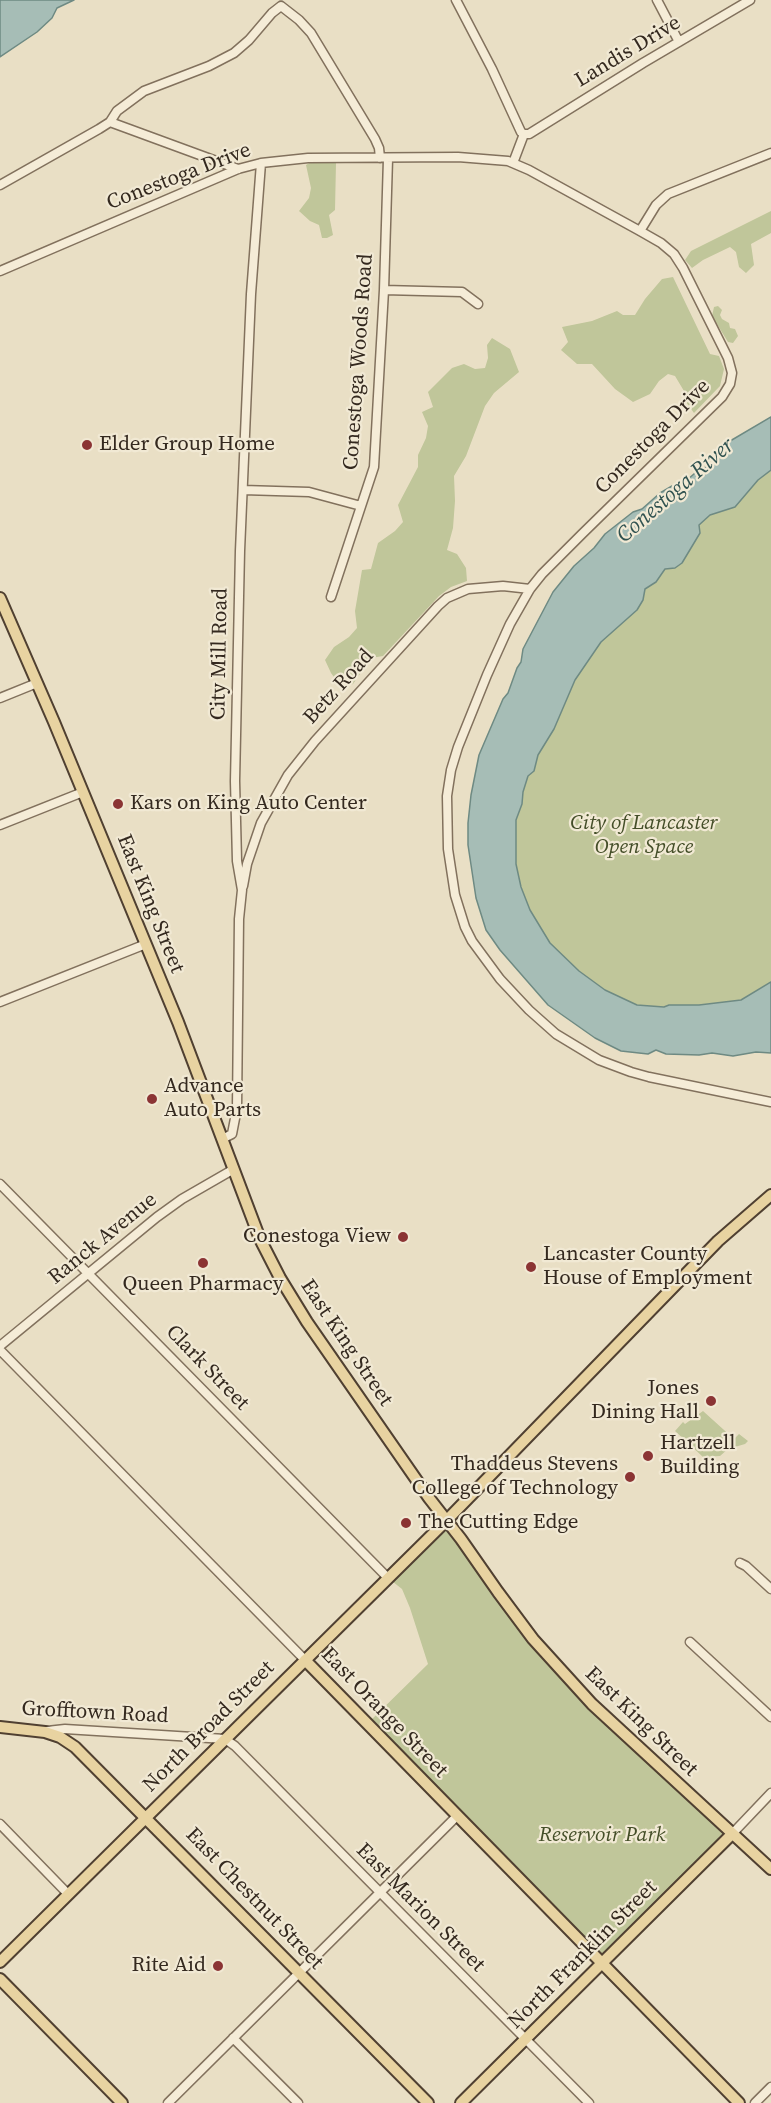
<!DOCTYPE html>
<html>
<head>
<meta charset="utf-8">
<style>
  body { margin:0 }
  canvas { display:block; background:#e9dfc5 }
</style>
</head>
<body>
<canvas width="771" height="2103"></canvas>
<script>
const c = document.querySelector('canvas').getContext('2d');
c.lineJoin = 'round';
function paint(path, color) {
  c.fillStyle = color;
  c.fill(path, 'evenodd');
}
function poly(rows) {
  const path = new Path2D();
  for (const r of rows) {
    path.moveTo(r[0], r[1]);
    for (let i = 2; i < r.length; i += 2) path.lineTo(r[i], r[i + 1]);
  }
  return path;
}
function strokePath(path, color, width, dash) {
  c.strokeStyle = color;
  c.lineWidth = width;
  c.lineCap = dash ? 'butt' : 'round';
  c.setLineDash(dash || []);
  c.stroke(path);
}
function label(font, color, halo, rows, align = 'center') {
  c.font = font + ' "Source Serif 4",serif';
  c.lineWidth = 4.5;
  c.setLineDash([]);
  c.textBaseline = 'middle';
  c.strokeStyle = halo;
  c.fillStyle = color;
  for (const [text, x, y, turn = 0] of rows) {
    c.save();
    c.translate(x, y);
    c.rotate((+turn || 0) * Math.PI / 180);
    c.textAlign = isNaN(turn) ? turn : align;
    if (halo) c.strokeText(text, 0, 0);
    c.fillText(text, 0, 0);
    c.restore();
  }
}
const green = poly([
  [311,162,336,163,335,210,329,215,333,235,327,238,322,238,319,225,310,221,299,211,309,198,311,188,306,165],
  [771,211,771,233,751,244,754,265,746,273,739,267,736,252,730,247,703,260,692,268,685,260,691,251],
  [673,277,710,354,719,356,724,369,720,386,694,413,686,402,684,391,675,376,668,374,659,381,650,394,633,402,615,389,592,364,577,364,561,350,568,342,562,327,592,321,617,311,623,315,635,315,645,299,662,279],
  [718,306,722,310,720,315,722,319,729,323,730,328,735,329,738,336,733,343,728,342,712,316,714,307],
  [492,338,510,349,519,372,494,393,485,406,466,456,454,476,455,501,453,528,447,550,457,554,466,568,467,581,451,587,439,596,383,656,371,658,353,684,342,688,331,673,325,660,334,647,349,637,357,628,355,611,362,570,371,569,378,543,395,531,403,522,398,505,418,467,418,455,426,438,428,426,422,412,433,407,428,392,452,368,464,364,475,369,485,368,488,358,487,345],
  [771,470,771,982,741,1000,699,1005,670,1005,665,1007,637,1005,605,990,579,971,550,943,530,910,521,887,516,864,516,820,522,804,523,792,528,776,534,771,538,755,554,729,575,680,601,642,643,600,645,589,656,582,665,569,675,568,700,533,699,525,710,515,735,507,758,480],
  [703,1411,734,1439,739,1434,748,1441,745,1444,728,1449,720,1456,703,1457,675,1431,683,1422,685,1424],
  [446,1521,533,1639,732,1834,602,1963,367,1724,428,1664,410,1608,402,1589,388,1578]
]);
const water = poly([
  [0,0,74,0,57,8,52,18,37,32,0,57,0,0],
  [771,417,771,470,758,480,735,507,710,515,699,525,700,533,682,563,675,568,665,569,656,582,645,589,643,600,637,610,601,642,575,680,554,729,538,755,534,771,528,776,523,792,522,804,516,820,516,864,521,887,530,910,550,943,579,971,605,990,637,1005,664,1007,669,1005,699,1005,741,1000,771,982,771,1053,756,1052,733,1056,712,1053,699,1055,666,1054,656,1050,648,1054,621,1051,595,1038,548,1005,500,950,486,930,476,898,468,845,468,823,471,795,479,755,503,699,508,693,517,668,521,662,523,649,553,592,574,566,594,548,605,534,633,512,642,509,660,493,672,486,681,485,701,468,710,467,721,449,725,444,771,417]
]);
const minor = poly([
  [456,0,492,69,521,132,524,134],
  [657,0,679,42],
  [110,122,238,169],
  [524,134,529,134,643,63,750,0],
  [513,163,524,134],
  [0,185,99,129,110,122,117,111,144,91,209,66,234,53,249,40,272,13,281,6,299,20,311,33,375,139,379,148,380,158],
  [640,231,656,205,668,194,771,153],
  [0,271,238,169,261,163,308,158,458,157,508,161,529,170,640,231,661,243,674,254,683,268,728,358,732,373,730,384,722,397,582,534,542,574,530,589,510,624,487,675,458,747,451,770,447,796,448,849,455,895,465,927,472,941,500,979,529,1010,556,1034,599,1060,631,1072,649,1077,771,1102],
  [384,290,462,292,478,304],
  [243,490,309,492,361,506],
  [331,597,374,467,384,290,388,159],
  [0,698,37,683],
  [0,825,83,792],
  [243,886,247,864,261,823,288,775,315,741,438,606,447,598,468,589,503,586,530,589],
  [0,1002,146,944],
  [222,1139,232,1134,237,1108,239,919,242,890,237,861,235,781,240,551,251,294,261,163],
  [0,1184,388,1578],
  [0,1346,157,1217,182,1199,234,1169],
  [0,1350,305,1660],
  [740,1563,746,1566,771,1589],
  [690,1642,771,1717],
  [47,1731,65,1729,225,1739,235,1746,589,2103],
  [0,1824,68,1894],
  [732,1834,771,1793],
  [233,2038,298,2103],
  [168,2103,457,1816],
  [755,2103,771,2087]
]);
const major = poly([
  [0,598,54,722,178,1022,260,1239,280,1278,307,1322,429,1498,461,1539,498,1592,533,1639,592,1704,771,1869],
  [305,1660,739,2103],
  [0,1727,45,1732,60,1737,75,1747,428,2103],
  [0,1962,446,1521,718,1241,771,1195],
  [0,1979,122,2103],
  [461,2103,732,1834]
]);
const markers = [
  [87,445,6,"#8b3434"],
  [118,804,6,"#8b3434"],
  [152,1099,6,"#8b3434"],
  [403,1237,6,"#8b3434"],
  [203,1263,6,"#8b3434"],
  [531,1267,6,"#8b3434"],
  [711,1401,6,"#8b3434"],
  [648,1456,6,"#8b3434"],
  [630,1477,6,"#8b3434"],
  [406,1523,6,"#8b3434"],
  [218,1966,6,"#8b3434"]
];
const streetNames = [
  ["Landis Drive",628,52,-31],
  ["Conestoga Drive",179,177,-21],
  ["Conestoga Woods Road",359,362,-86],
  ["Conestoga Drive",653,437,-45],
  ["City Mill Road",220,654,-89],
  ["Betz Road",339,687,-48],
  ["East King Street",150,904,68],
  ["Ranck Avenue",103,1239,-39],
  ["East King Street",346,1343,56],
  ["Clark Street",207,1368,46],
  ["Grofftown Road",95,1713,3],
  ["East Orange Street",384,1713,46],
  ["East King Street",641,1722,44],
  ["North Broad Street",209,1727,-45],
  ["East Chestnut Street",254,1899,46],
  ["East Marion Street",420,1908,45],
  ["North Franklin Street",583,1955,-45]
];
const poiNames = [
  ["Elder Group Home",99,445],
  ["Kars on King Auto Center",130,804],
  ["Advance",164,1087],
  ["Auto Parts",164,1111],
  ["Conestoga View",391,1237,"right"],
  ["Lancaster County",543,1255],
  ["House of Employment",543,1279],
  ["Queen Pharmacy",203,1285,"center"],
  ["Jones",699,1389,"right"],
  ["Dining Hall",699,1413,"right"],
  ["Hartzell",660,1444],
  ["Building",660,1468],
  ["Thaddeus Stevens",618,1465,"right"],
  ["College of Technology",618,1489,"right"],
  ["The Cutting Edge",418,1523],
  ["Rite Aid",206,1966,"right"]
];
const parkNames = [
  ["City of Lancaster",644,824],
  ["Open Space",644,848],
  ["Reservoir Park",602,1836]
];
const waterNames = [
  ["Conestoga River",676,491,-41]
];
paint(green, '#c0c69a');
paint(water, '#a6bdb6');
strokePath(water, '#6e8a83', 1.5);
strokePath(minor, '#82715d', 11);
strokePath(major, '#504031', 14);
strokePath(minor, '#f5ecd7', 8);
strokePath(major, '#e8d3a1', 10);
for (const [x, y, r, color] of markers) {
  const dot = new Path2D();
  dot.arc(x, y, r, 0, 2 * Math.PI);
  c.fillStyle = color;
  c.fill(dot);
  strokePath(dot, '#f1e9d4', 2);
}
label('21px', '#34291f', '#f1e9d4', streetNames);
label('21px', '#34291f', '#f1e9d4', poiNames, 'left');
label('italic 21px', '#444e28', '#f1e9d4', parkNames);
label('italic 22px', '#305250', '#f1e9d4', waterNames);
</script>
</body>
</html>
